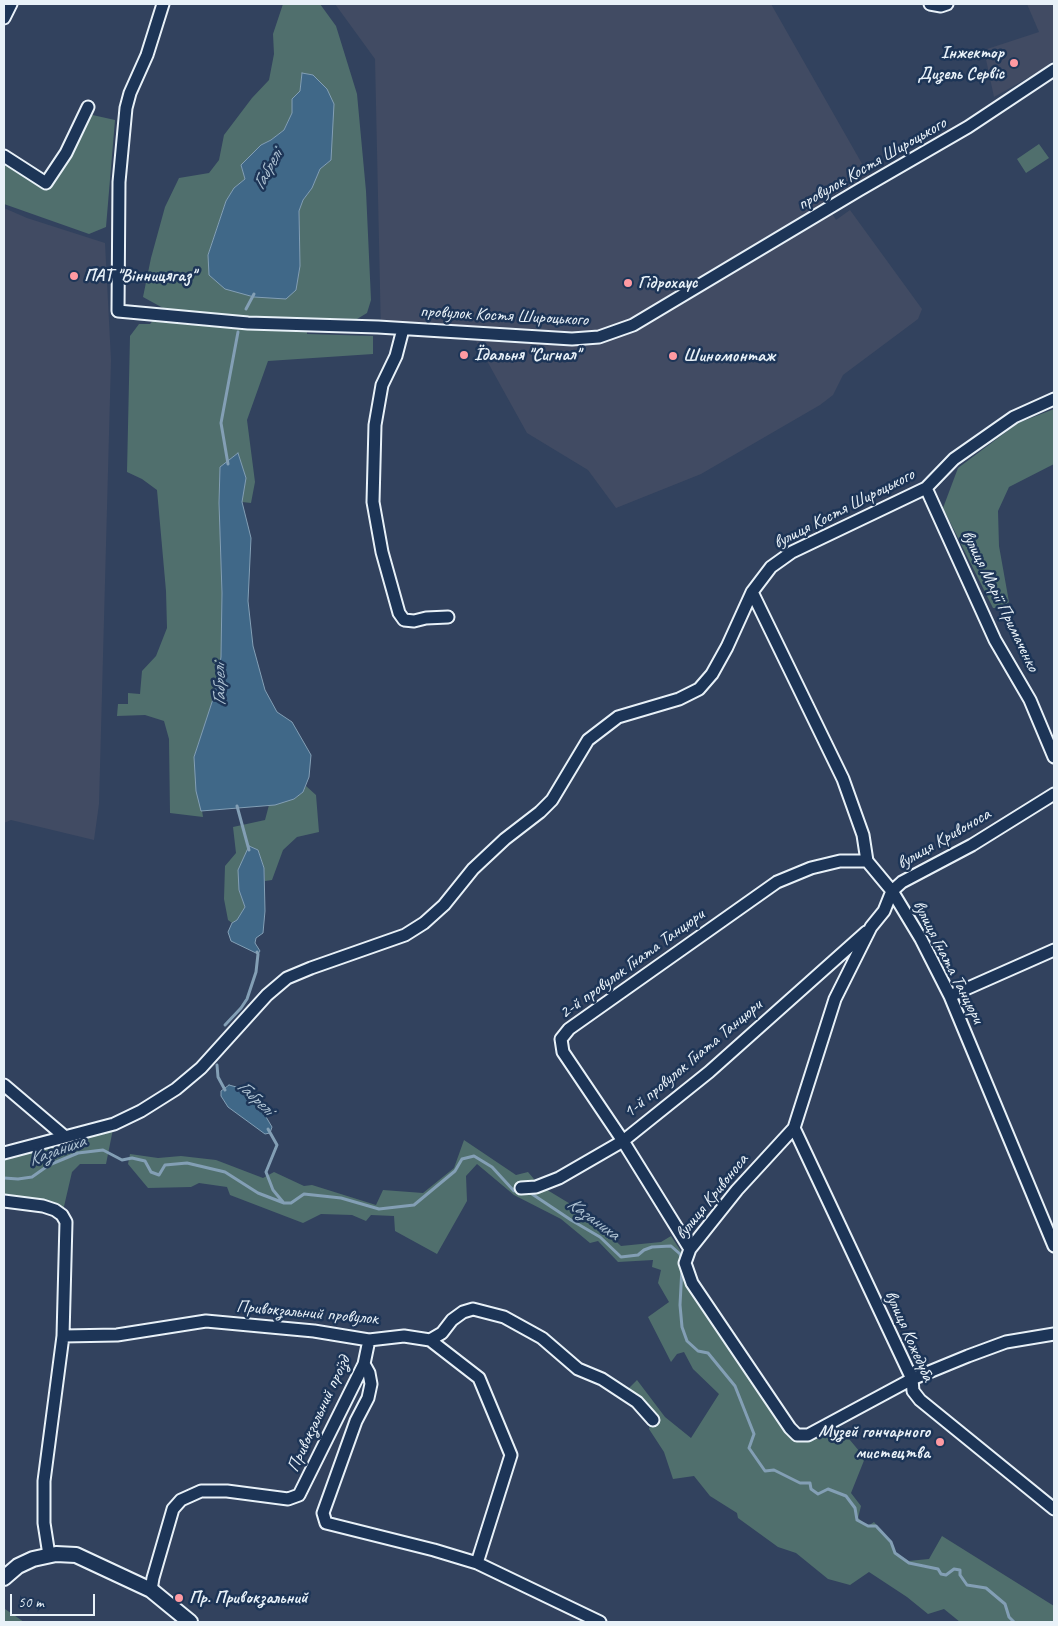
<!DOCTYPE html>
<html>
<head>
<meta charset="utf-8">
<style>
  body { margin:0 }
  #map { position:relative; width:1058px; height:1626px; overflow:hidden; background:#32425e; font-family:Caveat,sans-serif }
  canvas { display:block }
  .frame { position:absolute; inset:0; border:5px solid #e8f1f8; pointer-events:none }
  .scale { position:absolute; left:10px; top:1594px; width:85px; height:22px; box-sizing:border-box; border:2px solid #e8f1f8; border-top:0; padding-left:6px; font-size:15px; line-height:18px; white-space:nowrap; color:#e8f1f8; -webkit-text-stroke:4px #1d3557; paint-order:stroke }
</style>
</head>
<body>
<div id="map">
<canvas width="1058" height="1626"></canvas>
<div class="frame"></div>
<div class="scale">50 m</div>
</div>
<script>
const c = document.querySelector('canvas').getContext('2d');
c.lineJoin = 'round';
function paint(path, color) {
  c.fillStyle = color;
  c.fill(path, 'evenodd');
}
function poly(rows) {
  const path = new Path2D();
  for (const r of rows) {
    path.moveTo(r[0], r[1]);
    for (let i = 2; i < r.length; i += 2) path.lineTo(r[i], r[i + 1]);
  }
  return path;
}
function strokePath(path, color, width, dash) {
  c.strokeStyle = color;
  c.lineWidth = width;
  c.lineCap = dash ? 'butt' : 'round';
  c.setLineDash(dash || []);
  c.stroke(path);
}
function label(font, color, halo, rows, align = 'center') {
  c.font = font + ' Caveat,sans-serif';
  c.lineWidth = 5;
  c.setLineDash([]);
  c.textBaseline = 'middle';
  c.strokeStyle = halo;
  c.fillStyle = color;
  for (const [text, x, y, turn = 0] of rows) {
    c.save();
    c.translate(x, y);
    c.rotate((+turn || 0) * Math.PI / 180);
    c.textAlign = isNaN(turn) ? turn : align;
    if (halo) c.strokeText(text, 0, 0);
    c.fillText(text, 0, 0);
    c.restore();
  }
}
const built = poly([
  [335,4,771,4,869,176,824,200,836,220,850,210,922,309,918,319,843,375,833,395,820,405,701,474,616,508,588,470,527,433,476,341,381,334,375,59],
  [1027,4,1054,4,1054,60,1040,71,994,97,984,50,1039,32],
  [4,208,27,218,105,243,111,360,99,804,94,840,11,820,4,823]
]);
const green = poly([
  [283,4,320,4,336,26,357,94,366,191,371,300,367,313,357,319,306,318,307,334,373,336,373,354,268,361,247,420,255,482,251,503,242,502,246,478,238,453,220,467,219,503,222,593,221,657,215,693,194,757,203,817,170,813,169,739,164,721,145,715,117,716,118,704,128,704,128,693,140,694,142,671,156,656,167,628,166,591,157,490,142,479,127,472,130,336,139,324,150,324,163,308,143,297,151,258,165,207,179,178,209,173,219,160,224,135,252,98,269,80,274,54,273,34],
  [302,73,313,75,331,160,320,169,312,188,303,200,299,211,300,266,296,290,208,255,226,201,234,188,245,179,241,165,261,145,271,140,284,130,292,113,292,99,300,91],
  [88,114,115,120,106,227,89,234,4,204,4,161,46,188,71,158],
  [1039,144,1049,158,1026,173,1017,159],
  [1054,409,1054,464,1009,487,998,511,999,546,1009,602,1001,608,993,608,943,508,958,468,1018,423],
  [306,786,316,795,319,832,297,837,283,850,272,880,265,881,264,868,258,850,249,847,239,890,245,907,237,920,232,923,228,920,224,899,225,866,236,853,233,827,265,820,269,805,294,799,303,792],
  [114,1124,106,1164,80,1164,72,1172,62,1215,4,1201,4,1153],
  [464,1140,516,1175,528,1172,539,1185,577,1208,588,1219,604,1230,621,1246,661,1242,671,1236,686,1259,685,1263,797,1435,834,1421,865,1458,851,1493,861,1506,858,1518,868,1526,874,1522,894,1546,895,1553,908,1561,929,1559,942,1536,1054,1606,1054,1622,960,1622,944,1609,928,1614,907,1597,869,1572,850,1585,828,1579,796,1553,778,1547,738,1518,737,1513,710,1496,694,1476,673,1479,664,1452,649,1429,652,1420,624,1393,637,1380,665,1417,691,1438,719,1394,693,1369,684,1352,677,1354,671,1362,648,1317,669,1302,658,1283,661,1270,652,1267,653,1260,618,1262,598,1241,590,1243,561,1219,514,1195,477,1164,466,1176,467,1201,437,1254,395,1231,394,1216,371,1215,366,1221,352,1215,321,1214,303,1223,230,1195,227,1187,199,1183,191,1187,148,1188,128,1164,130,1154,158,1158,181,1156,216,1160,263,1178,274,1172,304,1186,312,1185,376,1205,383,1190,423,1193,454,1168],
  [5,1609,24,1622,4,1622]
]);
const water = poly([
  [302,73,313,75,327,89,334,104,331,160,320,169,312,188,303,200,299,211,300,266,296,290,286,299,254,297,225,289,209,275,208,255,226,201,234,188,245,179,241,165,261,145,271,140,284,130,292,113,292,99,300,91,302,73],
  [238,453,246,478,242,502,251,538,248,601,253,646,265,690,277,712,292,722,311,755,309,777,303,792,294,799,275,805,201,811,196,791,194,757,215,693,221,657,222,593,219,503,220,467,238,453],
  [249,846,258,850,264,868,265,911,263,933,256,938,255,943,260,951,258,954,231,941,228,932,232,923,237,920,245,907,239,890,238,870,249,846],
  [229,1085,240,1088,262,1110,272,1127,270,1133,265,1134,228,1107,221,1096,221,1091,229,1085]
]);
const stream = poly([
  [246,309,254,294],
  [228,464,221,423,238,332],
  [237,806,249,850],
  [225,1025,241,1008,247,999,256,972,258,954,257,952],
  [217,1065,218,1077,225,1090],
  [268,1129,277,1145,266,1172,273,1190,283,1202],
  [4,1178,18,1179,32,1177,49,1165,78,1153,103,1150,122,1160,132,1158,145,1161,151,1172,159,1175,165,1165,187,1163,225,1172,258,1193,284,1203,291,1203,304,1194,341,1198,379,1209,414,1205,455,1171,462,1159,474,1156,492,1167,514,1191,520,1191],
  [529,1192,571,1220,600,1237,621,1257,638,1255,644,1250,652,1247,671,1246,680,1254,682,1261],
  [682,1267,680,1305,682,1327,687,1341,698,1351,708,1353,735,1386,754,1434,749,1448,765,1471,774,1470,800,1483,810,1483,811,1489,818,1494,828,1489,846,1496,855,1508,857,1520,868,1526,876,1526,891,1542,895,1553,909,1563,938,1569,941,1574,946,1575,954,1569,960,1570,960,1575,967,1585,986,1588,1005,1604,1009,1617,1014,1622]
]);
const minor = poly([
  [163,4,147,55,130,93,126,108,119,182,118,311,248,323,378,327,572,339,599,337,633,325,859,190,968,127,1054,70],
  [930,4,941,6,947,4],
  [4,18,11,4],
  [4,156,46,183,66,153,88,107],
  [403,329,396,356,382,385,375,425,373,502,382,552,399,613,404,620,414,621,426,618,448,617],
  [926,488,995,640,1030,700,1054,757],
  [752,592,843,779,863,835,867,861,892,891,921,939,950,996,1054,1246],
  [1054,794,972,845,902,882,892,891,884,911,871,927,835,999,794,1128,737,1190,690,1249,685,1263,692,1283,790,1428,797,1435,808,1435,912,1379,968,1356,1006,1342,1054,1334],
  [950,996,1054,950],
  [4,1085,64,1136],
  [794,1128,912,1379,913,1391,920,1400,1054,1509],
  [4,1153,114,1124,141,1111,176,1089,201,1068,267,995,287,978,311,968,405,935,424,923,444,905,473,869,505,839,540,812,552,800,588,740,618,717,679,699,699,689,712,674,727,647,752,592,771,567,792,552,926,488,954,459,1014,417,1054,399],
  [521,1188,536,1187,559,1178,623,1141,709,1072,866,932],
  [4,1201,43,1206,55,1210,62,1215,66,1222,63,1336,44,1481,44,1523,49,1555],
  [690,1249,623,1141,563,1052,561,1039,569,1029,777,882,811,868,840,861,867,861],
  [63,1336,117,1335,206,1321,314,1331,369,1340,404,1336,430,1340,442,1333,452,1320,463,1312,473,1309,504,1317,542,1338,578,1369,602,1379,637,1402,653,1420],
  [430,1340,479,1378,511,1455,477,1563],
  [364,1364,369,1373,371,1384,368,1398,356,1421,323,1513,326,1523,434,1550,477,1563,600,1622],
  [151,1590,153,1578,173,1509,181,1500,201,1491,227,1491,288,1499,299,1495,364,1364,369,1340]
]);
const tertiary = poly([
  [4,1578,18,1566,33,1559,56,1554,76,1555,151,1590,190,1622]
]);
const markers = [
  [1014,63,5,"#ff9aa2"],
  [74,276,5,"#ff9aa2"],
  [628,283,5,"#ff9aa2"],
  [464,355,5,"#ff9aa2"],
  [673,356,5,"#ff9aa2"],
  [940,1442,5,"#ff9aa2"],
  [179,1598,5,"#ff9aa2"]
];
const poiNames = [
  ["Інжектор",1004,53,"right"],
  ["Дизель Сервіс",1004,74,"right"],
  ["ПАТ \"Вінницягаз\"",84,276],
  ["Гідрохаус",638,283],
  ["Їдальня \"Сигнал\"",474,355],
  ["Шиномонтаж",683,356],
  ["Музей гончарного",930,1432,"right"],
  ["мистецтва",930,1453,"right"],
  ["Пр. Привокзальний",189,1598]
];
const streetNames = [
  ["провулок Костя Широцького",872,164,-30],
  ["провулок Костя Широцького",504,316,3],
  ["вулиця Костя Широцького",844,509,-27],
  ["вулиця Марії Примаченко",1000,601,64],
  ["вулиця Кривоноса",944,839,-30],
  ["вулиця Гната Танцюри",948,962,63],
  ["2-й провулок Гната Танцюри",632,964,-36],
  ["1-й провулок Гната Танцюри",693,1059,-40],
  ["вулиця Кривоноса",712,1197,-51],
  ["Привокзальний провулок",307,1313,5],
  ["вулиця Кожедуба",909,1336,66],
  ["Привокзальний проїзд",319,1414,-65]
];
const waterNames = [
  ["Габрелі",268,170,-61],
  ["Габрелі",220,685,-91],
  ["Габрелі",255,1098,43],
  ["Казаниха",57,1151,-20],
  ["Казаниха",593,1219,36]
];
paint(built, '#414b63');
paint(green, '#506f6d');
paint(water, '#406888');
strokePath(water, '#839fb5', 1);
strokePath(stream, '#839fb5', 3);
strokePath(minor, '#e8f1f8', 15);
strokePath(tertiary, '#e8f1f8', 18);
strokePath(minor, '#1d3557', 11);
strokePath(tertiary, '#1d3557', 14);
for (const [x, y, r, color] of markers) {
  const dot = new Path2D();
  dot.arc(x, y, r, 0, 2 * Math.PI);
  c.fillStyle = color;
  c.fill(dot);
  strokePath(dot, '#1d3557', 2);
}
label('bold 18px', '#e8f1f8', '#1d3557', poiNames, 'left');
label('18px', '#e8f1f8', '#1d3557', streetNames);
label('italic 19px', '#adc1d1', '#1d3557', waterNames);
</script>
</body>
</html>
